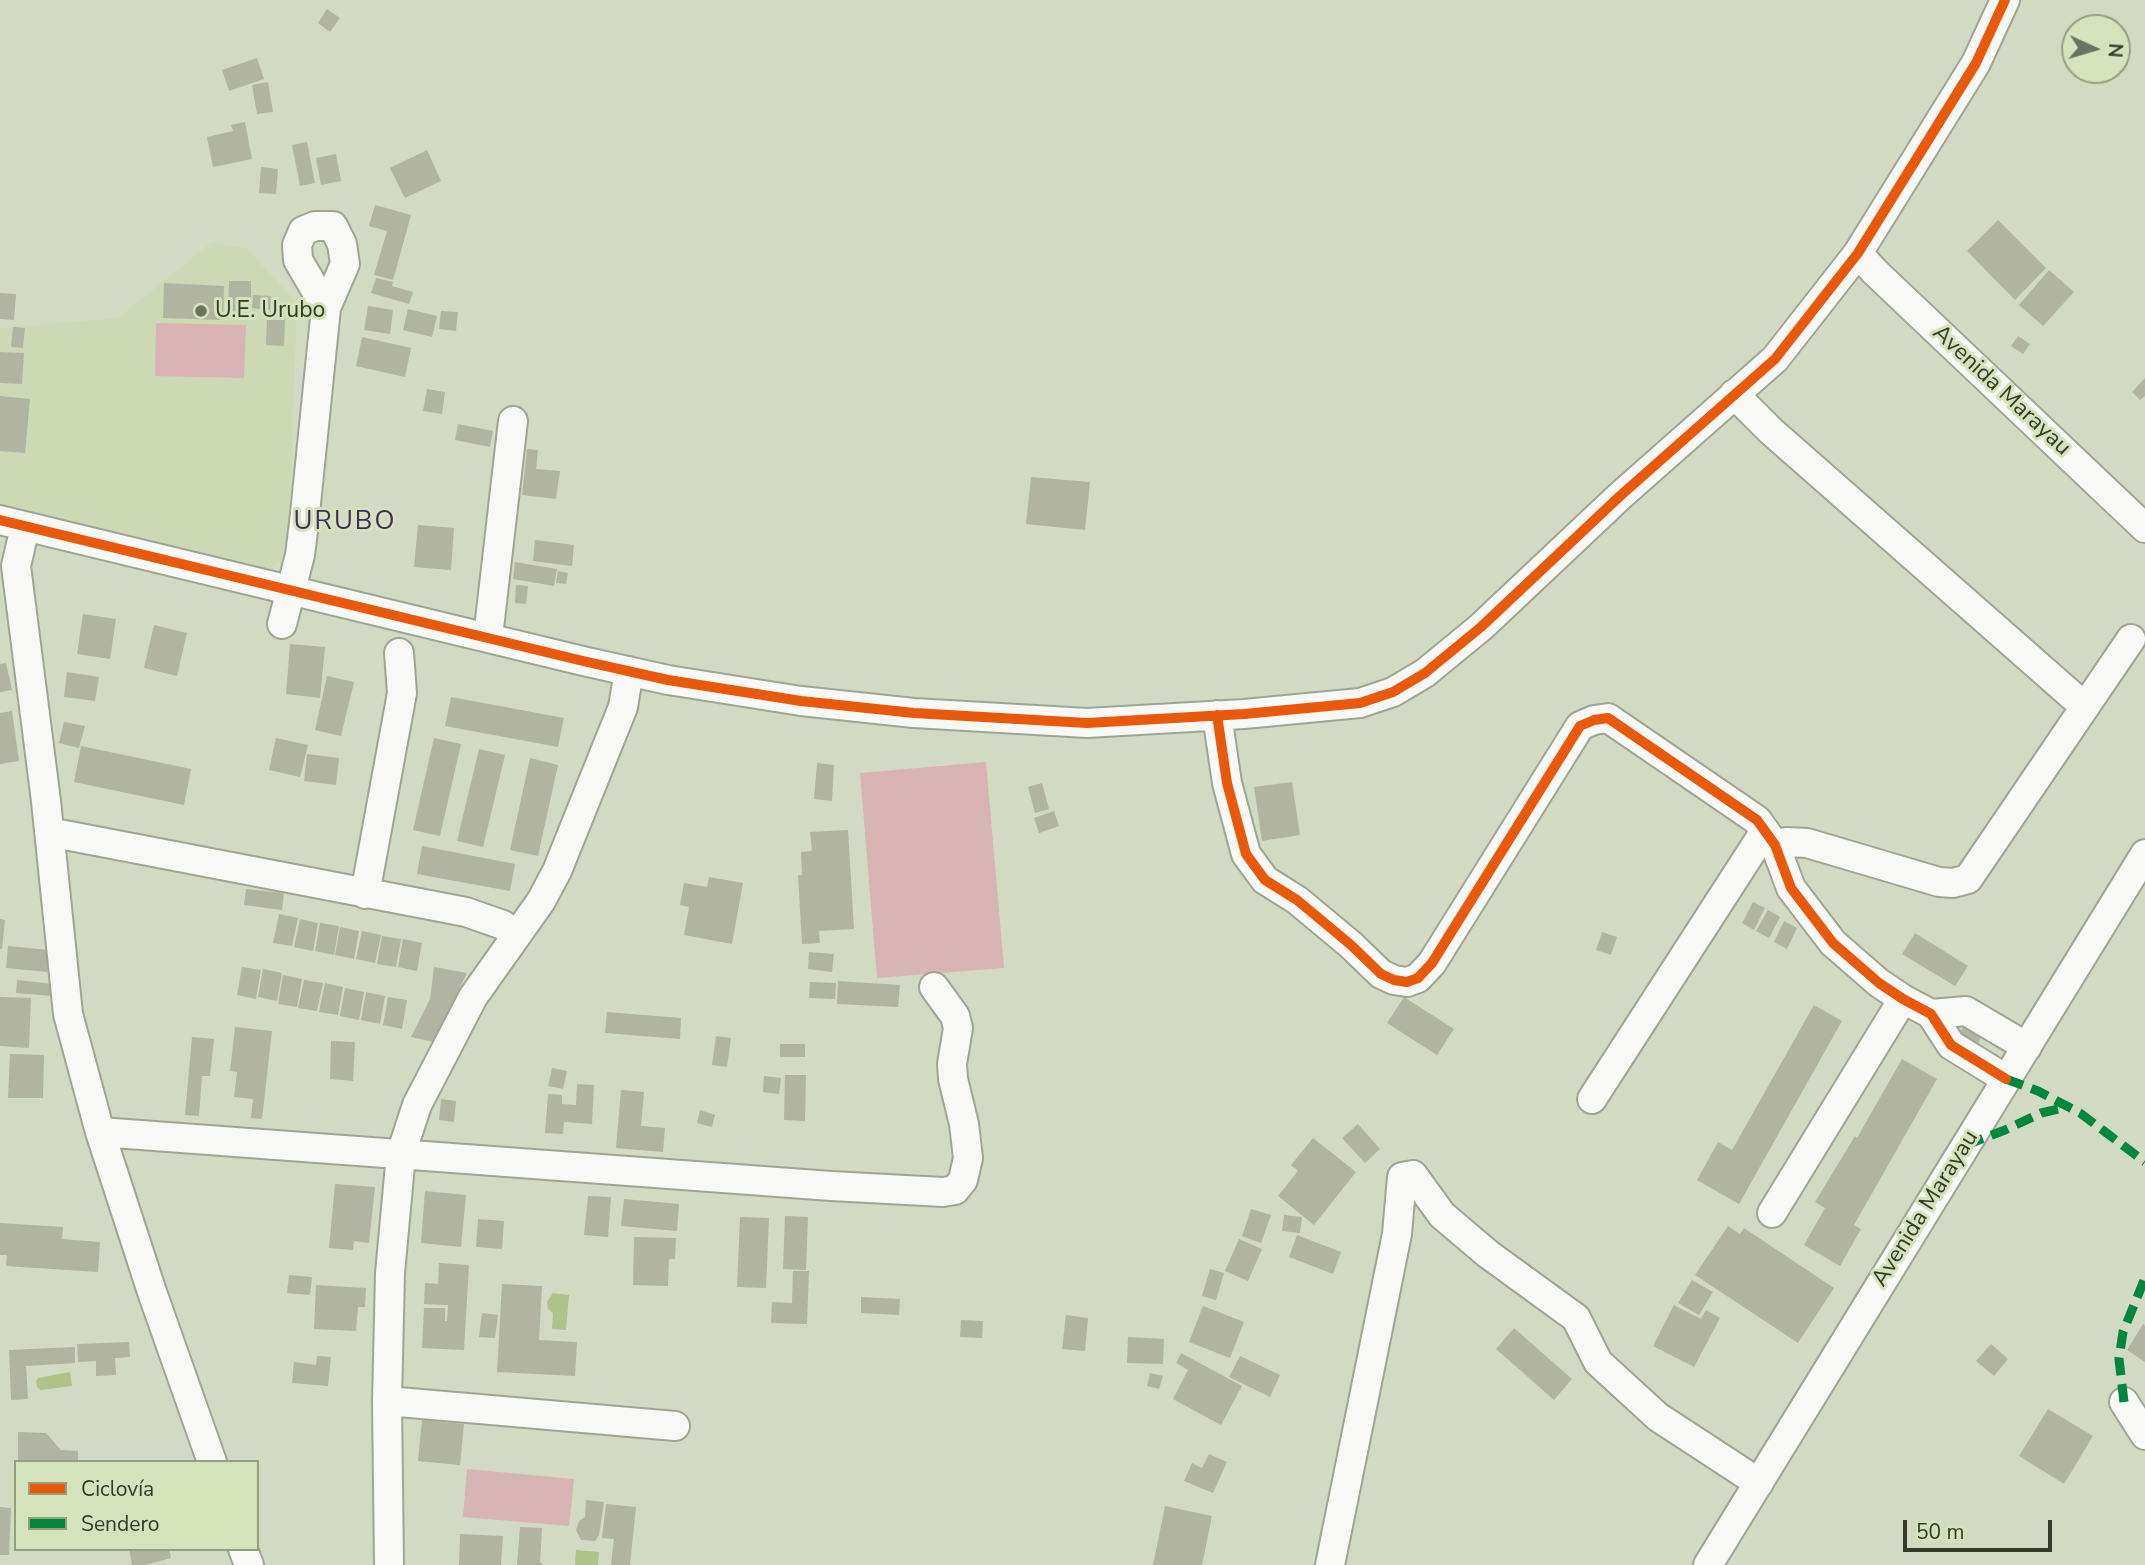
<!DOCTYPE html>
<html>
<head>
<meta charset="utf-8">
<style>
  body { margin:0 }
  #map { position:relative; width:2145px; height:1565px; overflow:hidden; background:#d2dac3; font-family:"Nunito Sans",sans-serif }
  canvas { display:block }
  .legend { position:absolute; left:14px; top:1460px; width:245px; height:91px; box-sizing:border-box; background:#d5e3ba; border:2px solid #959f80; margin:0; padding:9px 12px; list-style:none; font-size:21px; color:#353a2a }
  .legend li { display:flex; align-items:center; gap:14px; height:35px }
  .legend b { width:35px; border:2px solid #959f80 }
  .north { position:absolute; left:2061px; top:14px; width:70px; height:70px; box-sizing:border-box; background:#d5e3ba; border:2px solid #959f80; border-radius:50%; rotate:94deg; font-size:19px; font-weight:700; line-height:28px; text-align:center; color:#353a2a }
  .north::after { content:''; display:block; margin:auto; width:24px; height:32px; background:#6c7260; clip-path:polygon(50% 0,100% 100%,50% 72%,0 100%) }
  .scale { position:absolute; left:1903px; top:1520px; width:149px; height:32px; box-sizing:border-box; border:4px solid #353a2a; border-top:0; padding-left:9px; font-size:21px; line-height:24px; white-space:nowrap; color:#353a2a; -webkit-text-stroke:5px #d5e3ba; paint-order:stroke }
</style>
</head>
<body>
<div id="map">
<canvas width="2145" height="1565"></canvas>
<ul class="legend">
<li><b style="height:9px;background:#e8590c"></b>Ciclovía</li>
<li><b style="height:9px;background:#00873e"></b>Sendero</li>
</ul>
<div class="north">N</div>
<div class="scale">50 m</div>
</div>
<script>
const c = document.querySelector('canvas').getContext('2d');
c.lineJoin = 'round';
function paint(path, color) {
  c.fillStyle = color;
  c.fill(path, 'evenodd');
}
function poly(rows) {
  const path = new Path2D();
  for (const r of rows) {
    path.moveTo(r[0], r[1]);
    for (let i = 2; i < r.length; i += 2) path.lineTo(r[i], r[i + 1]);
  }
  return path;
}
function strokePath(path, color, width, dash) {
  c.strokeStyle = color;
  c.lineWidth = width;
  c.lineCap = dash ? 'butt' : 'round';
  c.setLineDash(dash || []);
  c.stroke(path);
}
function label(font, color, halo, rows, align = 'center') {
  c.font = font + ' "Nunito Sans",sans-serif';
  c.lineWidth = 6;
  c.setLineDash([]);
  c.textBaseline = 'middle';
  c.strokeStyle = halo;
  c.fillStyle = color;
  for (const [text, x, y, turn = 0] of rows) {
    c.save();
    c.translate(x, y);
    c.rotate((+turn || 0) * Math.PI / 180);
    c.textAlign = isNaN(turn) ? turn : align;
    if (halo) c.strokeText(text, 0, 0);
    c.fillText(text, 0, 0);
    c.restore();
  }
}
const built = poly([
  [212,242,247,249,297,303,288,558,266,570,0,512,0,328,118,318]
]);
const green = poly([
  [156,323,246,325,244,378,155,376],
  [986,762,1004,968,877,978,860,773],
  [467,1469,574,1479,569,1526,463,1517]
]);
const water = poly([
  [553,1293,569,1295,566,1330,552,1329,553,1313,548,1309,547,1302],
  [70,1372,72,1386,41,1390,37,1387,36,1381,38,1378],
  [576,1550,599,1552,598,1565,575,1565]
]);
const building = poly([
  [327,9,340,18,330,32,318,23],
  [257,58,264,79,229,91,222,70],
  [268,82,273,112,257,114,252,85],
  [245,122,252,159,213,167,207,137,233,131,231,125],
  [307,142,315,183,300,186,292,145],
  [427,150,441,181,405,198,390,168],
  [336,154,341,181,321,185,316,158],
  [261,167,278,169,276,194,259,193],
  [375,205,411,215,393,280,374,275,387,231,369,226],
  [1998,220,2046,268,2015,300,1967,251],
  [2049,270,2074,292,2043,326,2019,305],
  [376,278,393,282,392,286,413,292,409,304,371,293],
  [229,281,251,281,251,315,228,314],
  [164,283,224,286,223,320,163,318],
  [0,293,16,294,14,320,0,319],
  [253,295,271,296,270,310,252,308],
  [368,306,393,310,390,334,364,330],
  [408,309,437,316,432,337,403,330],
  [270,311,283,312,283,318,270,318],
  [441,311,458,312,456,331,439,329],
  [267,320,285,320,284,346,266,345],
  [13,327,25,328,23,348,11,347],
  [2018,336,2030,344,2023,354,2011,346],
  [362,337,411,348,405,377,356,366],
  [0,352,24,353,22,384,0,383],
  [2145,378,2145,396,2140,400,2132,392],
  [427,389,445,392,442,414,423,411],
  [0,396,30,399,25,453,0,451],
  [458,424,493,431,490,447,455,440],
  [527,449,538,450,536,469,560,471,556,499,522,495],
  [1031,477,1090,482,1085,530,1026,524],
  [418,525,454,528,451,570,414,567],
  [535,540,574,545,572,566,533,561],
  [515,562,557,569,554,586,513,579],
  [558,571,568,573,566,584,556,583],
  [516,585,528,586,526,604,515,603],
  [83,614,116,619,110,659,77,654],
  [154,625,187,633,177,676,144,668],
  [290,644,325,647,320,698,286,694],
  [6,663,12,690,0,692,0,664],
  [67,672,99,677,95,701,64,697],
  [327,676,354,682,341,736,315,730],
  [451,697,564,718,558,747,445,726],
  [12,711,19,761,0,764,0,713],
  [64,722,85,726,79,748,59,743],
  [276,738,308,745,300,777,269,770],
  [434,738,461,744,440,836,413,830],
  [81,746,191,769,184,805,74,782],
  [479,749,505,755,483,847,457,841],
  [307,754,339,758,336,785,304,781],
  [530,758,558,765,538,856,510,850],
  [817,763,834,765,832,801,814,799],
  [1292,782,1300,835,1262,841,1254,787],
  [1042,783,1049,809,1035,813,1028,787],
  [1054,811,1059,826,1039,833,1034,818],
  [848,830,854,929,819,931,820,943,802,944,798,875,802,875,801,852,812,851,810,832],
  [422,846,515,864,510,891,417,874],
  [709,877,743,883,732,944,684,935,689,907,680,905,684,883,707,887],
  [246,889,284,893,282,910,244,905],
  [1753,902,1765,908,1754,930,1742,923],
  [1768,910,1780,917,1769,938,1756,931],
  [279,914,298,918,292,946,273,943],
  [0,919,5,920,2,949,0,949],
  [300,919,318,923,313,951,294,947],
  [1784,921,1797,928,1787,949,1774,942],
  [320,923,339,926,334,955,315,951],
  [340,927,359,931,354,959,335,955],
  [362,931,381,935,375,963,356,959],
  [1602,932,1617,937,1611,955,1596,950],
  [1915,933,1968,966,1955,986,1902,954],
  [382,936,401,939,396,967,377,964],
  [403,939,422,943,417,971,398,967],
  [8,946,49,950,47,972,6,968],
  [809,952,834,954,832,972,808,969],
  [242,967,261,970,256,999,237,995],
  [434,967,467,973,434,1042,411,1037,430,999],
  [263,969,282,973,277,1001,258,997],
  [283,975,302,979,297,1007,278,1004],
  [17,980,53,984,52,996,16,993],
  [304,980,323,983,317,1011,298,1008],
  [838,981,900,985,898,1007,837,1004],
  [810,982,836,983,835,999,809,998],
  [325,983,343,987,338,1015,319,1012],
  [345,988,364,992,359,1020,340,1016],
  [366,992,385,996,380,1024,361,1020],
  [0,997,31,998,29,1048,0,1046],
  [388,997,407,1000,402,1029,383,1025],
  [1404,997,1454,1029,1437,1055,1387,1023],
  [1814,1005,1842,1021,1739,1204,1697,1180,1718,1142,1732,1150],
  [607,1012,681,1018,680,1039,605,1033],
  [1964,1024,1983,1032,1976,1049,1957,1041],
  [235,1027,272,1031,262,1119,251,1118,253,1099,234,1097,237,1072,230,1071],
  [716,1036,731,1038,727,1067,712,1065],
  [192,1037,214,1039,210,1076,202,1076,199,1116,185,1115],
  [331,1041,355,1042,353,1081,330,1079],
  [780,1044,805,1044,805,1057,780,1057],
  [10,1054,44,1055,43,1098,8,1098],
  [1902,1059,1937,1079,1854,1225,1861,1229,1840,1266,1804,1245,1825,1208,1815,1202,1855,1136,1857,1138],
  [552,1068,567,1071,563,1089,548,1086],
  [785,1075,806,1075,805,1121,784,1120],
  [764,1076,781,1078,779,1094,763,1092],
  [577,1084,594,1085,592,1124,564,1122,563,1134,545,1133,548,1094,562,1095,562,1104,576,1105],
  [621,1090,644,1092,641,1126,665,1128,663,1152,616,1148],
  [441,1099,456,1101,454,1122,439,1120],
  [700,1110,715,1115,712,1127,697,1123],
  [1358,1124,1380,1149,1365,1163,1342,1138],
  [1313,1138,1356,1172,1314,1225,1278,1196,1298,1171,1291,1165],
  [335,1184,375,1187,369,1243,354,1241,353,1250,329,1248],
  [425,1191,466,1195,461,1247,421,1243],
  [588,1196,611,1197,608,1237,584,1235],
  [624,1199,679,1204,677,1231,621,1226],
  [1251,1209,1271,1215,1261,1243,1242,1236],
  [1284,1215,1302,1217,1300,1233,1282,1231],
  [785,1216,808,1217,806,1270,783,1269],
  [740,1217,769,1218,766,1288,737,1287],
  [478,1219,504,1221,502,1249,476,1247],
  [0,1223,63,1227,62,1239,100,1242,98,1272,6,1266,7,1255,0,1255],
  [1728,1226,1740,1234,1744,1228,1834,1288,1798,1343,1695,1275],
  [1297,1235,1341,1252,1333,1274,1289,1257],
  [634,1237,676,1238,675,1259,669,1259,668,1286,633,1285],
  [1239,1239,1262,1249,1248,1281,1225,1271],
  [439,1263,469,1265,464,1350,422,1348,424,1308,445,1308,445,1321,447,1321,448,1305,424,1304,425,1283,438,1284],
  [1210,1269,1224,1273,1216,1300,1202,1296],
  [793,1271,809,1271,807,1324,771,1323,772,1302,792,1303],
  [289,1275,312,1277,310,1295,287,1293],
  [1692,1280,1713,1292,1699,1315,1678,1303],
  [502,1284,542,1286,539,1340,577,1342,575,1376,497,1372],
  [316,1285,366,1288,365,1307,358,1307,356,1331,314,1329],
  [861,1297,900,1299,899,1315,861,1313],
  [1674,1305,1701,1319,1706,1310,1720,1318,1694,1367,1653,1346],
  [1203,1306,1244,1322,1230,1358,1189,1342],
  [482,1313,498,1315,495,1338,479,1337],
  [1066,1315,1088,1318,1085,1351,1062,1349],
  [961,1320,983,1321,982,1338,960,1337],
  [2143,1324,2145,1326,2145,1362,2127,1350],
  [1514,1328,1572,1379,1554,1400,1496,1349],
  [1128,1337,1164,1339,1163,1364,1127,1363],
  [129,1342,130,1357,115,1358,116,1375,96,1376,96,1361,78,1362,77,1344],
  [1991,1344,2008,1359,1994,1376,1976,1361],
  [75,1347,75,1363,26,1366,28,1399,11,1400,9,1350],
  [1181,1353,1242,1386,1221,1425,1173,1399,1188,1370,1176,1363],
  [317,1356,331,1357,328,1386,292,1383,294,1362,316,1365],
  [1240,1356,1280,1375,1270,1397,1229,1377],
  [1150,1373,1163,1376,1159,1389,1147,1386],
  [2048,1409,2093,1436,2064,1484,2019,1456],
  [422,1420,464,1424,460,1465,418,1461],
  [18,1432,46,1433,61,1450,78,1451,78,1462,18,1462],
  [1209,1454,1227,1462,1213,1493,1184,1481,1192,1463,1202,1468],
  [586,1500,604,1502,599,1535,595,1541,581,1540,576,1530,579,1521,585,1517],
  [606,1504,636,1507,630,1565,611,1565,614,1539,602,1538],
  [1165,1506,1212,1516,1202,1565,1153,1565],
  [0,1507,11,1508,9,1555,0,1555],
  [520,1527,542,1528,540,1562,543,1565,517,1565],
  [460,1534,503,1536,501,1565,459,1565],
  [129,1549,169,1549,171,1558,145,1565,132,1565]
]);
const minor = poly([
  [1858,253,1874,271,2145,528],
  [1734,394,1771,431,2085,707],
  [0,520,583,661,668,680,801,701,914,713,1087,723,1244,714,1360,703,1393,692,1425,673,1481,627,1620,496,1775,359,1858,253,1976,63,2005,0],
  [25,527,16,566,46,801,68,1014,100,1132,152,1292,212,1462],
  [282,624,300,555,304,523,326,308,298,260,297,245,303,231,315,226,333,226,342,244,345,264,326,308],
  [488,637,513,421],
  [1217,715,1227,783,1246,854,1265,880,1297,900,1351,945,1381,974,1394,980,1407,982,1418,978,1432,963,1580,726,1594,720,1608,718,1757,820,1775,845,1791,888,1833,943,1879,983,1903,999,1931,1014,1951,1045,2006,1079],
  [49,832,466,912,503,925,515,936],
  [1775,845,1786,842,1807,843,1939,882,1953,883,1968,879,2131,639],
  [365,894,402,693,399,653],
  [1931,1014,1966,1011,2027,1047],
  [1592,1099,1765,831],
  [100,1132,831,1186,943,1192,955,1190,963,1180,968,1158,964,1124,953,1079,952,1064,958,1028,955,1016,934,987],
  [1772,1213,1903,999],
  [387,1401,675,1426],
  [2124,1402,2145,1435],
  [243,1549,249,1565],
  [389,1565,387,1401,390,1273,401,1154,417,1105,473,997,541,901,557,871,623,707,629,671],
  [1330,1565,1397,1234,1402,1177,1413,1175,1442,1215,1488,1254,1576,1318,1598,1362,1658,1417,1759,1483],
  [1708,1565,2145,854]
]);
const quiet = poly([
  [2006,1079,2038,1091,2080,1113,2145,1162],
  [1966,1145,2005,1130,2041,1113,2068,1107],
  [2124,1402,2119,1359,2123,1332,2145,1278]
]);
const cycleway = poly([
  [0,520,583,661,668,680,801,701,914,713,1087,723,1244,714,1360,703,1393,692,1425,673,1481,627,1620,496,1775,359,1858,253,1976,63,2005,0],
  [1217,715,1227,783,1246,854,1265,880,1297,900,1351,945,1381,974,1394,980,1407,982,1418,978,1432,963,1580,726,1594,720,1608,718,1757,820,1775,845,1791,888,1833,943,1879,983,1903,999,1931,1014,1951,1045,2006,1079]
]);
const markers = [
  [201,311,7,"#6c7260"]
];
const poiNames = [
  ["U.E. Urubo",215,311]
];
const streetNames = [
  ["Avenida Marayau",2001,391,43],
  ["Avenida Marayau",1926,1209,-58]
];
const quarterNames = [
  ["URUBO",345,523]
];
paint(built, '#cdd9b5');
paint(green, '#d9b4b4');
paint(water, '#afc287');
paint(building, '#b0b4a1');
strokePath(minor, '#9fa593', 32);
strokePath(minor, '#f8f9f6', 28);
strokePath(quiet, '#00873e', 9, [18, 9]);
strokePath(cycleway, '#e8590c', 10);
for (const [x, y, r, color] of markers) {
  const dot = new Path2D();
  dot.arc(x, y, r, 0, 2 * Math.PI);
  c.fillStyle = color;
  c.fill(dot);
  strokePath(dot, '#d5e3ba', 2.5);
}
label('23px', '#353a2a', '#d5e3ba', poiNames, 'left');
label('23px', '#353a2a', '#d5e3ba', streetNames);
c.letterSpacing = '2px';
label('26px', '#442a63', '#d5e3ba', quarterNames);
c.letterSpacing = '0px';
</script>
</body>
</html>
